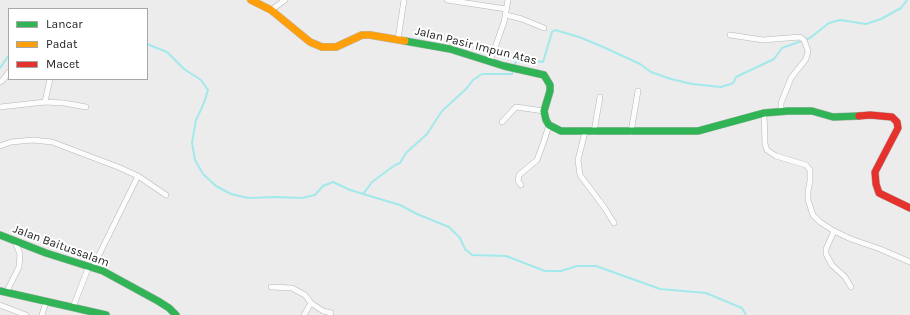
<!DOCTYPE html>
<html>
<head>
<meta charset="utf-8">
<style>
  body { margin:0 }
  #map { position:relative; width:910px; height:315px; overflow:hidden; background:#ececec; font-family:Karla,sans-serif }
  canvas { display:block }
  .legend { position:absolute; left:8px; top:8px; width:140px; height:72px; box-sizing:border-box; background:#fff; border:1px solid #a7a7a7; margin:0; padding:5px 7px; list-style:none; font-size:12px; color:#222323 }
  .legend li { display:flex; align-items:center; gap:8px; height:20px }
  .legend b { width:20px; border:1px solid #a7a7a7 }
</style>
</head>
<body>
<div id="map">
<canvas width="910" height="315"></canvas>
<ul class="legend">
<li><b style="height:5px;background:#30b455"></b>Lancar</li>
<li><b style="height:5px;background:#ff9f0a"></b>Padat</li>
<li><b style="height:5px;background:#e5322d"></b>Macet</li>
</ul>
</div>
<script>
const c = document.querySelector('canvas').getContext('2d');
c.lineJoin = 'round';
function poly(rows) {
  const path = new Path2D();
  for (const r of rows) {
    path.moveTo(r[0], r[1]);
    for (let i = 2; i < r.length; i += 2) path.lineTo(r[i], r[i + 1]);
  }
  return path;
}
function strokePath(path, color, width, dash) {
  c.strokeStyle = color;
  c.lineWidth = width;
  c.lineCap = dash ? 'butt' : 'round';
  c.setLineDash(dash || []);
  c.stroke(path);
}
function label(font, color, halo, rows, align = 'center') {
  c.font = font + ' Karla,sans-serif';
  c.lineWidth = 4;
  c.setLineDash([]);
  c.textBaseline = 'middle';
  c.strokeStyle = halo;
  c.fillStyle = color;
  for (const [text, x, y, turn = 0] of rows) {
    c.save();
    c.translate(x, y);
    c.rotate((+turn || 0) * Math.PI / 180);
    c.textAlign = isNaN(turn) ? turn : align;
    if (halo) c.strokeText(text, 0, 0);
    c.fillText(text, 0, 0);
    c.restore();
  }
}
const stream = poly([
  [147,44,167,52,184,69,201,80,208,90,204,103,196,120,192,143,195,160,203,174,216,186,231,194,248,198,275,197,302,198,315,195,323,186,333,182,350,190,400,205,417,214,449,227,460,238,465,249,472,255,506,256,545,271,561,271,577,266,596,266,660,289,706,293,742,308,746,315],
  [0,68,9,55],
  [364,193,372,182,395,165,400,163,406,153,427,134,442,111,466,89,473,80,482,74,512,74,517,58,543,62,552,32,555,30,579,37,601,46,640,64,651,72,671,79,692,84,721,87,731,84,734,82,736,77,774,59,782,48,810,38,829,23,840,20,866,24,881,19,901,8,907,0]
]);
const street = poly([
  [447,0,506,9],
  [271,10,285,0],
  [506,15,522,19,544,28],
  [730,35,763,40,800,37,804,40,808,51,806,59,791,78,781,103,781,111],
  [398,39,404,0],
  [490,62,504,22,508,0],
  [0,82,3,80,9,72],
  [45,102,50,79],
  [0,107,45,102,64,103,86,107],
  [764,113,765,144,767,150,776,156,806,165,810,170,810,181,808,191,808,200,813,215,820,222,834,231,851,239,880,249,910,262],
  [502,122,516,107,544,111],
  [585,132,578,160,580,175,604,207,614,223],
  [594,132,600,97],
  [631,132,638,91],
  [0,146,11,142,33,140,52,142,118,167,138,176,166,195],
  [521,185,518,181,519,175,537,160,544,141,549,125],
  [834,231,826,249,826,254,832,265,845,277,851,287],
  [93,267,138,176],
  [271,287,292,288,305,295,311,303],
  [6,293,19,267,20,254,15,241],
  [0,305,26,315],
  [73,307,89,266],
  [42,315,46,302],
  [304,315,311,303,323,311,331,313]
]);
const fast = poly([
  [405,41,450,49,504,66,544,75,550,85,550,91,544,111,546,120,549,125,561,131,698,131,764,113,788,111,812,111,833,117,859,116],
  [0,235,46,253,103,271,158,301,169,308,176,315],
  [0,291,106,315]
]);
const slow = poly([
  [251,0,271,10,310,42,322,47,336,47,362,35,370,35,405,41]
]);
const jam = poly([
  [859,116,870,115,892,117,897,122,898,128,875,172,876,184,879,193,910,208]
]);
const streetNames = [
  ["Jalan Pasir Impun Atas",476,46,14],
  ["Jalan Baitussalam",61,246,20]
];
strokePath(stream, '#a2e9eb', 2);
strokePath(street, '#b6b6b7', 6);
strokePath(fast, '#b6b6b7', 8);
strokePath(slow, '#b6b6b7', 8);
strokePath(jam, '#b6b6b7', 8);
strokePath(street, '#fcfcfc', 5);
strokePath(fast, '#30b455', 7);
strokePath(slow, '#ff9f0a', 7);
strokePath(jam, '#e5322d', 7);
label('12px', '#222323', '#fff', streetNames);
</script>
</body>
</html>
